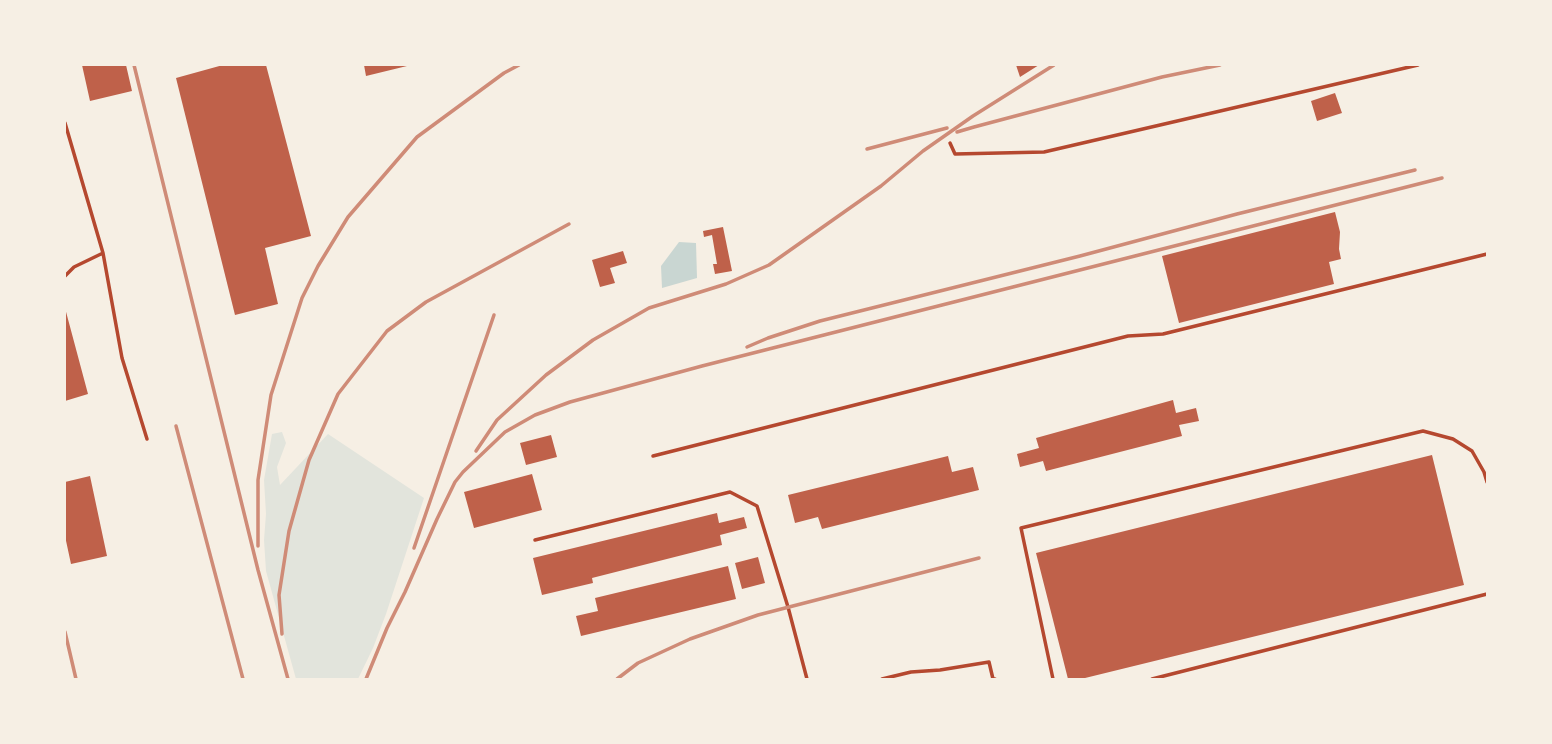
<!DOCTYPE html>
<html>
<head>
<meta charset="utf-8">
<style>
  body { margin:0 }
  #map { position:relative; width:1552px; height:744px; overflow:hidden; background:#f6efe4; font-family:"Fira Sans Condensed",sans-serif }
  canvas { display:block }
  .frame { position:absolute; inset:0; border:66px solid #f6efe4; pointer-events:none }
</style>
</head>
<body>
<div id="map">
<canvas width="1552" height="744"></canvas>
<div class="frame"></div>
</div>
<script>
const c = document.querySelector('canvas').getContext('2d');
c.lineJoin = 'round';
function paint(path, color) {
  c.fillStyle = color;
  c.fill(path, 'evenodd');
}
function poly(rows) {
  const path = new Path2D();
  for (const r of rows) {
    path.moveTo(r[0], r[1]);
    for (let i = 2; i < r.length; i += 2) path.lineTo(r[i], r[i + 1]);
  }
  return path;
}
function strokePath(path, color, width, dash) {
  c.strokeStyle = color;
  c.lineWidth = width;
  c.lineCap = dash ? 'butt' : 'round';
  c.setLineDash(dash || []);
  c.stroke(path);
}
const green = poly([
  [282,432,286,443,277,467,280,485,328,434,424,498,386,614,373,648,358,679,296,679,266,571,264,540,266,514,264,480,272,434]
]);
const water = poly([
  [679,242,696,243,697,278,662,288,661,266]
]);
const building = poly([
  [82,65,126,65,132,91,90,101],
  [223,65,266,65,311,236,265,248,278,304,235,315,176,78],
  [364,65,407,65,407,66,366,76],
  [1016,65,1039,65,1020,77],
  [1335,93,1342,113,1317,121,1311,101],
  [1335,212,1340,232,1339,249,1341,259,1329,262,1334,284,1179,323,1162,256],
  [723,227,732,271,715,274,713,264,717,264,712,235,704,237,703,231],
  [623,251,627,263,610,268,615,283,600,287,592,260],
  [65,308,88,394,65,401],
  [1173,400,1176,413,1196,408,1199,421,1179,425,1182,436,1046,471,1043,461,1020,467,1017,454,1039,448,1036,438],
  [551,435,557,457,526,465,520,443],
  [1432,455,1464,585,1081,679,1068,679,1036,553],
  [948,456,952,472,973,467,979,490,822,529,818,517,795,523,788,495],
  [532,474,542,510,474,528,464,492],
  [90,476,107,556,71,564,65,536,65,482],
  [717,513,719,523,744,517,747,528,720,535,722,545,592,578,593,583,542,595,533,558],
  [758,557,765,583,742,589,735,563],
  [728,566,736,599,581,636,576,616,598,611,595,598]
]);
const service = poly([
  [65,123,103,253,122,358,147,439],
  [950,143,955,154,1044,152,1418,65],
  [65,276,74,267,103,253],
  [653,456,1128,336,1163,334,1487,254],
  [535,540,730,492,757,506,788,607,807,679],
  [882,679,911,672,940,670,989,662,993,679,995,679],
  [1053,679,1021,528,1423,431,1453,439,1472,451,1484,472,1487,482],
  [1152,679,1487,594]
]);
const rail = poly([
  [134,65,258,570,288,679],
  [957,132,974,127,1162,77,1220,65],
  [867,149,947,128],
  [747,347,768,338,820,321,1080,256,1237,214,1415,170],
  [176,426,243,679],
  [476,451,497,420,546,375,593,340,649,308,726,284,769,265,881,186,923,151,973,116,1054,65],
  [258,546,258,480,271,395,302,298,318,266,348,217,417,137,504,73,519,65],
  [414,548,494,315],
  [65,632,76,679],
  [282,634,279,595,289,531,309,460,338,394,387,331,426,302,569,224],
  [366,679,387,628,405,592,437,519,455,482,463,472,505,432,535,415,570,402,702,366,1442,178],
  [617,679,638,663,690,639,758,615,979,558]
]);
paint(green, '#e2e4dc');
paint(water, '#c9d6d2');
paint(building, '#bf614a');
strokePath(service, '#b5482f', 3.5);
strokePath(rail, '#cf8b77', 3.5);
</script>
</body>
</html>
